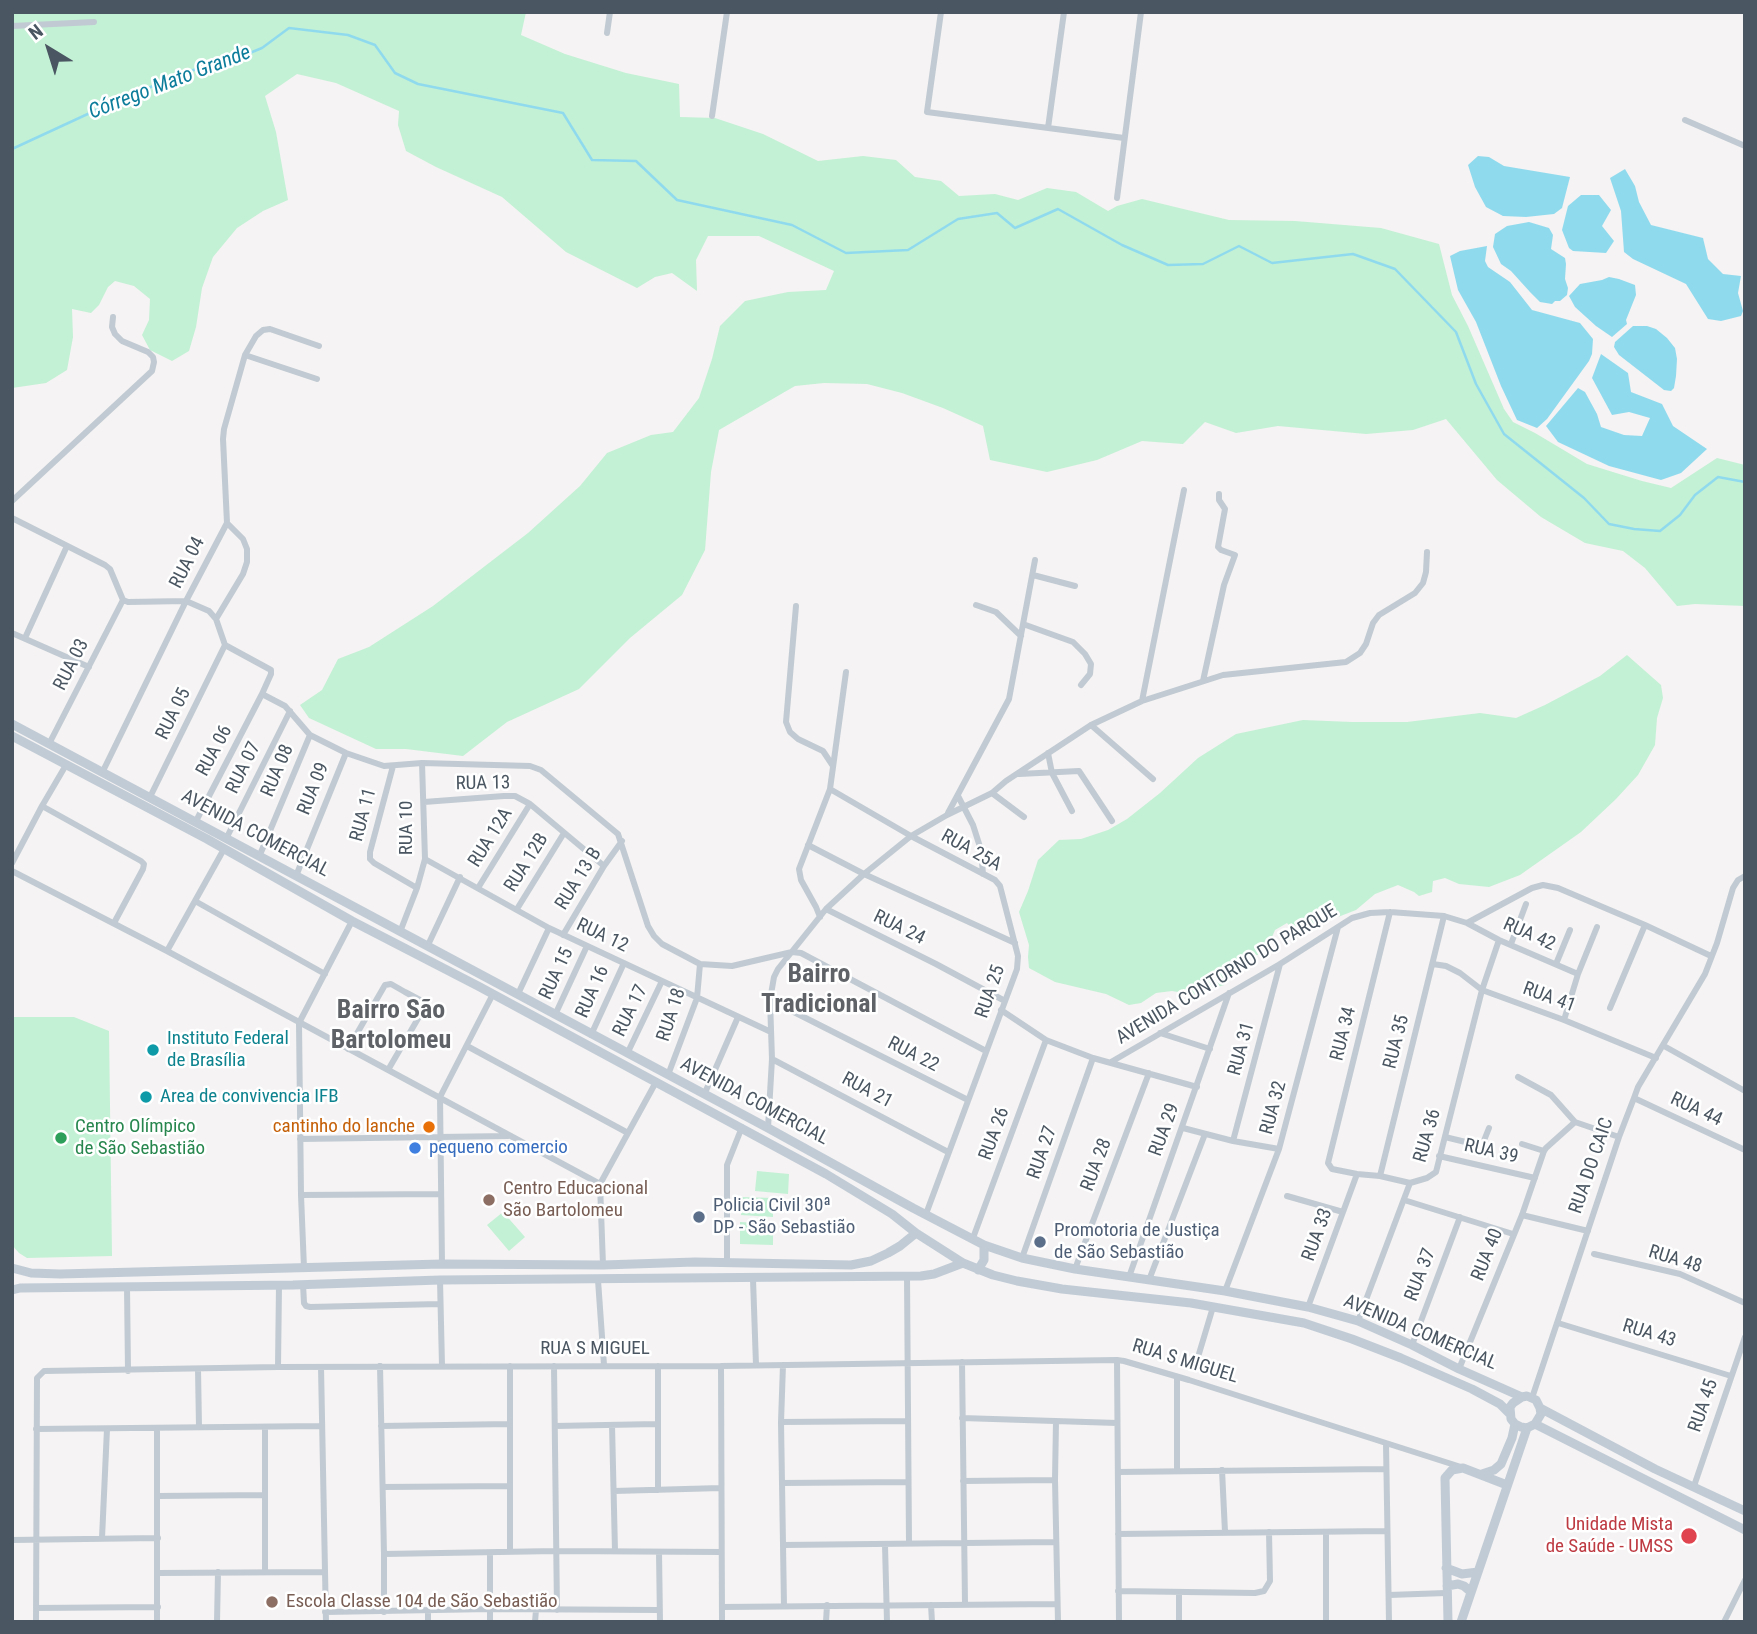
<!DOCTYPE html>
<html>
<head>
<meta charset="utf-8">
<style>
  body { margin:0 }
  #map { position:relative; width:1757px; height:1634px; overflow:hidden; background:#f5f3f3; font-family:"Roboto Condensed",sans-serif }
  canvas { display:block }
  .frame { position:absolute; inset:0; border:14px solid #4a5661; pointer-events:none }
  .north { position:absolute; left:14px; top:14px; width:70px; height:70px; -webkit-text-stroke:5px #fff; paint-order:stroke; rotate:322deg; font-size:19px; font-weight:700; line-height:28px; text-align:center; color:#4a5661 }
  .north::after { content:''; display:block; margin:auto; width:24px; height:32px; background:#4a5661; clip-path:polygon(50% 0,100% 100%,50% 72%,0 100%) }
</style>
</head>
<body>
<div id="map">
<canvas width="1757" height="1634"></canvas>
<div class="frame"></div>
<div class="north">N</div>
</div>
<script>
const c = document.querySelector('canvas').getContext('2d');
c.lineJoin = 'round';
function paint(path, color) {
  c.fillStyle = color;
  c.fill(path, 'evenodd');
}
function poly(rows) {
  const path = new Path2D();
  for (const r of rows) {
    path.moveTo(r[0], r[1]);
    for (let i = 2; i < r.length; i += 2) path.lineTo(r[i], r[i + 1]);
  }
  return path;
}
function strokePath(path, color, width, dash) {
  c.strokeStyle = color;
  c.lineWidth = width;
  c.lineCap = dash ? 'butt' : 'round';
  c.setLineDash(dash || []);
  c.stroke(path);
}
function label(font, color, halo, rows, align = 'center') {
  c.font = font + ' "Roboto Condensed",sans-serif';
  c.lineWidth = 5;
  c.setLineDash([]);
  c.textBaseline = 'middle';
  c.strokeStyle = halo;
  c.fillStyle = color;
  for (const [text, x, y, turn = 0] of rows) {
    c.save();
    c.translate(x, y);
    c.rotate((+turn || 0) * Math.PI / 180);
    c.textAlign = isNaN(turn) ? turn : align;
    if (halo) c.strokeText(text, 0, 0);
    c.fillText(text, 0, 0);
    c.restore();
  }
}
const green = poly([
  [12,12,526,12,521,35,565,54,626,73,679,84,680,117,715,118,763,134,818,161,863,156,896,160,915,177,941,181,959,196,995,194,1018,200,1047,188,1076,192,1108,211,1117,206,1142,199,1229,220,1295,221,1381,228,1439,244,1452,295,1468,326,1504,409,1513,422,1535,433,1587,464,1642,481,1671,488,1717,458,1745,465,1745,606,1695,604,1677,606,1645,568,1623,551,1585,543,1541,517,1497,480,1446,419,1413,430,1366,434,1278,426,1236,433,1205,422,1183,444,1142,441,1097,460,1047,472,990,460,983,426,943,408,902,393,867,384,824,383,795,386,719,430,711,472,705,550,682,595,630,638,579,689,507,722,463,756,406,749,376,749,309,718,300,705,322,690,338,659,369,647,433,606,528,533,580,486,607,453,651,435,673,432,699,398,712,359,720,326,745,301,788,292,826,290,834,271,759,236,708,236,696,260,697,291,672,273,655,277,637,288,566,252,502,197,436,167,406,151,398,125,399,111,336,83,297,74,265,96,276,132,288,200,263,211,237,228,213,257,202,288,196,327,189,351,172,361,150,350,142,335,149,320,150,299,134,286,115,281,108,287,99,305,91,313,72,309,73,337,67,370,46,383,12,388],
  [1627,655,1661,685,1663,698,1657,718,1655,745,1638,775,1616,799,1581,832,1520,875,1489,887,1459,884,1445,878,1433,881,1432,892,1419,896,1414,892,1398,885,1375,894,1356,910,1302,931,1292,929,1287,923,1275,930,1268,946,1258,955,1244,954,1224,985,1211,989,1202,995,1196,995,1172,991,1156,993,1141,1003,1129,1005,1106,994,1055,982,1029,968,1028,957,1029,945,1019,912,1028,891,1038,860,1059,840,1081,839,1108,830,1127,819,1160,793,1198,758,1236,734,1303,720,1352,722,1407,722,1480,713,1516,718,1545,705,1600,676],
  [12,1017,74,1017,109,1031,112,1256,27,1258,19,1253,12,1245],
  [757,1171,789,1174,788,1194,755,1191],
  [741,1197,773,1198,773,1217,741,1215],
  [503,1212,525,1237,509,1251,487,1225],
  [740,1222,773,1224,773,1245,740,1244]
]);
const water = poly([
  [1478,156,1489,157,1504,166,1570,177,1562,208,1554,214,1526,217,1503,216,1486,207,1475,187,1468,165],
  [1625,169,1635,186,1639,202,1651,225,1703,238,1708,259,1723,274,1741,276,1738,293,1743,311,1741,316,1721,321,1708,319,1686,284,1633,259,1624,252,1621,211,1610,178],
  [1581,195,1599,195,1611,210,1602,226,1614,241,1606,253,1573,251,1569,248,1562,230,1568,206],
  [1529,222,1549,228,1553,235,1551,249,1565,258,1566,264,1565,279,1568,288,1567,295,1560,301,1555,301,1552,304,1540,302,1530,292,1511,271,1501,264,1493,247,1495,234,1507,226],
  [1487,246,1485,261,1488,267,1510,282,1532,310,1580,323,1593,339,1592,354,1589,361,1547,419,1537,428,1517,420,1501,386,1476,322,1458,290,1450,256,1460,251],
  [1609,277,1619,279,1635,285,1636,295,1626,320,1627,324,1612,337,1596,326,1575,307,1569,296,1580,284,1602,280],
  [1633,326,1647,326,1656,329,1667,338,1675,348,1677,359,1676,376,1674,388,1671,391,1664,390,1619,355,1614,347,1615,342],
  [1601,354,1628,373,1631,392,1662,404,1673,426,1707,449,1681,473,1661,480,1609,466,1558,442,1546,426,1578,388,1585,392,1597,414,1601,427,1624,435,1642,436,1650,418,1629,412,1612,415,1592,378]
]);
const stream = poly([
  [12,149,118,100,196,69,240,57,262,48,289,28,348,35,375,45,395,73,418,84,563,113,592,160,636,161,677,200,792,225,846,253,908,250,958,219,997,213,1015,228,1058,209,1122,245,1168,265,1203,264,1239,246,1272,263,1353,254,1395,269,1456,332,1476,384,1504,434,1584,498,1609,524,1634,529,1660,531,1680,515,1695,495,1718,477,1745,482]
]);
const street = poly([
  [941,12,927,112,1124,138],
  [12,26,94,22],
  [607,33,610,12],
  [712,116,727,12],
  [1685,120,1745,146],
  [1048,128,1064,12],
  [1117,198,1141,12],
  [245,355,317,379],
  [12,501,152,371,154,362,153,357,148,352,122,341,115,334,112,327,113,317],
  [12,518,105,565,110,569,123,600,128,602,186,601,209,611,216,619,225,645,271,670,271,674,262,694,285,706,310,735,346,753,384,766,422,763,530,766,541,770,618,834,648,926,654,936,662,944,700,964,732,966,792,952,801,953,986,1051],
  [1033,575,1075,586],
  [976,605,996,612,1021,636],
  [796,606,786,722,790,732,798,739,823,751,833,766],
  [216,619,243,574,247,562,247,549,243,539,227,523],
  [1023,624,1073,642,1085,654,1091,664,1090,674,1081,685],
  [12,633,89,667],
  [25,638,67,546],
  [1203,681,1224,585,1235,555,1221,550,1218,547,1225,509,1219,500,1219,494],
  [1142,701,1184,490],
  [1091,725,1153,779],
  [49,744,123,600],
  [1048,753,1052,773,1072,811],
  [393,766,370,852,370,859,374,863,417,888],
  [103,771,186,601,227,523,223,439,224,429,245,355,256,336,263,330,270,329,319,346],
  [1019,774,1079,771,1112,821],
  [830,789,846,672],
  [992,793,1024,817],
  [958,796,973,825,981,850,983,874],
  [150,797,225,645],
  [424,802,504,796,515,796,530,804,604,866],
  [42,806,141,861,144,864,143,869,114,923],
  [948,813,1009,699,1035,560],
  [195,823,262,694],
  [226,839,290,711],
  [808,845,864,874,1015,943],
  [259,857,310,735],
  [425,859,549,928,771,1032],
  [12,863,42,806,66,765],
  [12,871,167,951,600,1184],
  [296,876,346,753],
  [478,888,530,804],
  [195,901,325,974],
  [517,909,564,833],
  [826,909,936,964,1005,1001],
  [1390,912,1328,1163,1332,1169,1357,1174,1380,1176,1410,1183],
  [820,917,816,907,801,880,799,869,830,789,911,836,995,880,1000,886,1018,956,1017,969,926,1214],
  [1467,923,1499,940,1578,974],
  [400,932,417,888,425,859,422,763],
  [563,935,604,866,622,841],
  [1511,944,1526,904],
  [428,945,460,877],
  [167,951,224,849],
  [1433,964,1446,966,1460,973,1482,990,1564,1020,1656,1058],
  [1556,964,1570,930],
  [518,994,549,928],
  [770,1000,968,1100],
  [1610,1008,1645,925],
  [1001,1010,1046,1040,1093,1058,1197,1087],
  [555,1015,587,946],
  [1564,1020,1578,974,1597,927],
  [1160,1033,1210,1049],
  [591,1035,624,963],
  [467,1046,628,1133],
  [1664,1046,1745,1091],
  [348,1049,385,985,391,984,405,992,420,1000,423,1005,423,1010,388,1070],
  [627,1054,662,981],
  [772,1059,948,1152],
  [1111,1062,1280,964,1352,918,1370,913,1390,912,1444,916,1467,923,1532,888,1543,885,1558,888,1645,925,1711,956],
  [668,1075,697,998,700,964],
  [1518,1077,1551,1095,1575,1122,1619,1137],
  [704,1095,738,1017],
  [1634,1098,1745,1150],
  [768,1128,772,1059,770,1000,774,977,778,969,826,909,864,874,911,836,947,815,992,793,1006,781,1091,725,1142,701,1223,675,1346,662,1360,653,1366,644,1373,623,1379,615,1415,593,1423,583,1426,572,1427,552],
  [1183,1128,1233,1141,1279,1149],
  [1445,1137,1478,1145,1483,1143,1489,1128],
  [300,1139,508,1136],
  [1233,1141,1280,964],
  [1522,1144,1544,1151],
  [1439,1156,1535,1178],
  [1380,1176,1444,916],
  [301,1195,440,1194],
  [1287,1196,1343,1212],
  [1404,1200,1513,1234],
  [1522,1215,1588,1231],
  [973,1238,1046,1040],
  [1594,1254,1680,1274,1745,1303],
  [1022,1258,1093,1058],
  [727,1263,727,1165,742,1127],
  [442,1264,440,1097,493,994],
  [603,1265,600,1184,656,1082],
  [304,1268,301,1195,299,1023,352,921],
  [1075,1269,1149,1073],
  [907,1276,909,1543],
  [1129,1277,1229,993],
  [753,1279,756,1365],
  [440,1280,442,1366],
  [598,1280,604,1365],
  [1149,1280,1205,1134],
  [303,1284,304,1303,306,1306,310,1307,440,1304],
  [127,1287,128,1371],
  [1225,1291,1279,1149,1338,927],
  [1308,1307,1357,1174],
  [1358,1321,1410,1183,1427,1178,1436,1172,1482,990,1499,940],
  [1558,1323,1731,1376],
  [1412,1345,1460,1217],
  [1117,1360,1119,1622],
  [962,1362,965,1604],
  [783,1365,781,1422,784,1606],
  [380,1366,384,1554,384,1612],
  [510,1366,510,1552],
  [554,1366,557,1610],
  [658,1366,658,1490],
  [721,1366,722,1622],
  [278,1367,279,1285],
  [321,1367,326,1622],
  [1195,1367,1213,1307],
  [198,1369,199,1427],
  [1459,1369,1522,1215,1544,1151,1546,1148,1575,1122],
  [1177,1377,1177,1471],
  [1532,1398,1619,1137,1634,1098,1638,1087,1705,974,1717,943,1733,888,1738,880,1745,876],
  [962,1418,1117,1423],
  [1056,1421,1055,1480,1058,1622],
  [781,1422,908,1421],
  [612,1425,615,1551],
  [381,1426,510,1424],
  [555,1426,657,1424],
  [157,1428,157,1622],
  [36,1429,322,1426],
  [1386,1444,1389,1622],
  [1222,1470,1225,1532],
  [1118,1472,1386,1469],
  [963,1481,1055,1480],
  [782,1483,908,1482],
  [1694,1486,1745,1337],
  [383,1487,510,1486],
  [614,1491,721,1488],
  [158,1496,265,1495],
  [1118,1534,1387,1531],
  [102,1538,107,1429],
  [12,1540,158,1538],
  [783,1545,1056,1542],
  [885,1545,887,1622],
  [659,1552,660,1622],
  [490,1553,490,1622],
  [384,1554,556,1551,721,1552],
  [265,1571,265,1428],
  [158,1573,324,1572],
  [1118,1591,1255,1593,1264,1591,1270,1581,1269,1532],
  [1389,1595,1446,1593],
  [931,1605,932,1622],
  [722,1607,1057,1604],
  [36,1608,158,1607],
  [428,1611,428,1622],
  [325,1612,490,1609,659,1610],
  [36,1622,37,1378,44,1371,278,1367,721,1366,1117,1360,1124,1361,1189,1380,1461,1467],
  [217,1622,218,1572],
  [535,1622,536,1610],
  [826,1622,827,1605],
  [1179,1622,1179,1593],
  [1326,1622,1326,1532],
  [1724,1622,1745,1580]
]);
const secondary = poly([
  [12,724,768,1128,913,1208,984,1245,1022,1258,1075,1269,1225,1291,1308,1307,1358,1321,1412,1345,1459,1369,1522,1397,1527,1396,1536,1400,1540,1408,1541,1414,1535,1424,1527,1428,1521,1427,1515,1424],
  [12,736,207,839,352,921,478,986,826,1174,892,1214,916,1233,963,1263,993,1275,1017,1281,1062,1289,1191,1303,1304,1323,1352,1339,1401,1358,1472,1389,1500,1404,1509,1413],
  [12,1268,31,1273,60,1274,442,1264,603,1265,695,1262,851,1265,871,1261,888,1253,900,1246,916,1233],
  [978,1270,984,1260,984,1245],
  [12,1290,20,1288,293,1285,440,1280,921,1276,934,1274,963,1263],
  [1540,1408,1655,1469,1745,1511],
  [1535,1424,1745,1530],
  [1482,1474,1494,1470,1501,1464,1512,1438,1515,1424,1511,1419,1510,1407,1513,1403,1522,1397],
  [1446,1568,1462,1574,1478,1572],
  [1447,1586,1458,1584,1464,1586,1471,1592],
  [1448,1622,1445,1478,1452,1470,1463,1468,1507,1485],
  [1461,1622,1527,1428]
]);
const markers = [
  [153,1050,7,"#0f9aa8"],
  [146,1097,7,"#0f9aa8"],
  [429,1127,7,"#e8710a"],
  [61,1138,7,"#2e9e5b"],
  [415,1148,7,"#3f7fe0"],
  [489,1200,7,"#8d6e63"],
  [699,1217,7,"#5c6f8a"],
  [1040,1242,7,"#5c6f8a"],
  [1689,1536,9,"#e0444e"],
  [272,1602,7,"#8d6e63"]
];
const streetNames = [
  ["RUA 04",188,563,-63],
  ["RUA 03",72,665,-63],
  ["RUA 05",174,714,-64],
  ["RUA 06",215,751,-62],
  ["RUA 07",244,768,-64],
  ["RUA 08",278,771,-67],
  ["RUA 13",483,784,-1],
  ["RUA 09",314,789,-68],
  ["RUA 11",364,815,-75],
  ["RUA 10",407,828,-90],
  ["AVENIDA COMERCIAL",255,834,28],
  ["RUA 12A",491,838,-58],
  ["RUA 25A",971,851,29],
  ["RUA 12B",527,863,-58],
  ["RUA 13 B",579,879,-58],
  ["RUA 24",899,928,26],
  ["RUA 42",1529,935,24],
  ["RUA 12",602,936,25],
  ["RUA 15",557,974,-65],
  ["AVENIDA CONTORNO DO PARQUE",1227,975,-31],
  ["RUA 16",593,992,-66],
  ["RUA 25",991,992,-71],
  ["RUA 41",1549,998,20],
  ["RUA 17",631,1011,-64],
  ["RUA 18",672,1015,-72],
  ["RUA 34",1344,1034,-76],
  ["RUA 35",1397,1042,-76],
  ["RUA 31",1242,1049,-75],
  ["RUA 22",913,1055,27],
  ["RUA 21",867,1091,28],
  ["AVENIDA COMERCIAL",754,1102,28],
  ["RUA 32",1274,1108,-75],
  ["RUA 44",1696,1110,25],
  ["RUA 29",1165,1130,-70],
  ["RUA 26",995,1134,-70],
  ["RUA 36",1428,1136,-74],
  ["RUA 39",1491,1152,13],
  ["RUA 27",1043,1153,-71],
  ["RUA 28",1097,1165,-69],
  ["RUA DO CAIC",1592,1166,-71],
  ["RUA 33",1318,1235,-70],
  ["RUA 40",1488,1255,-68],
  ["RUA 48",1675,1260,17],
  ["RUA 37",1421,1275,-69],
  ["AVENIDA COMERCIAL",1420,1333,23],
  ["RUA 43",1649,1334,17],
  ["RUA S MIGUEL",595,1349],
  ["RUA S MIGUEL",1185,1362,17],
  ["RUA 45",1704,1406,-71]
];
const cultureNames = [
  ["Instituto Federal",167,1039],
  ["de Brasília",167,1061],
  ["Area de convivencia IFB",160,1097]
];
const leisureNames = [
  ["Centro Olímpico",75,1127],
  ["de São Sebastião",75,1149]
];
const foodNames = [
  ["cantinho do lanche",415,1127]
];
const shopNames = [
  ["pequeno comercio",429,1148]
];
const educationNames = [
  ["Centro Educacional",503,1189],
  ["São Bartolomeu",503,1211],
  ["Escola Classe 104 de São Sebastião",286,1602]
];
const serviceNames = [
  ["Policia Civil 30ª",713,1206],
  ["DP - São Sebastião",713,1228],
  ["Promotoria de Justiça",1054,1231],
  ["de São Sebastião",1054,1253]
];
const healthNames = [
  ["Unidade Mista",1673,1525],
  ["de Saúde - UMSS",1673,1547]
];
const waterNames = [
  ["Córrego Mato Grande",170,83,-21]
];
const districtNames = [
  ["Bairro",819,975],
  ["Tradicional",819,1005],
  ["Bairro São",391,1011],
  ["Bartolomeu",391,1041]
];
paint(green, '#c3f1d5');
paint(water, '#90daee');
strokePath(stream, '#90daee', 2.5);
strokePath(street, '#c1cad2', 6);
strokePath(secondary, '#c1cbd6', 9);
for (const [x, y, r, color] of markers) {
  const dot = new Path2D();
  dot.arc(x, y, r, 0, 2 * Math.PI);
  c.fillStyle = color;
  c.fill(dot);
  strokePath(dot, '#fff', 2.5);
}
label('19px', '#4a5661', '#fff', streetNames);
label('19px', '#0d838f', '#fff', cultureNames, 'left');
label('19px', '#27864d', '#fff', leisureNames, 'left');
label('19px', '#c56008', '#fff', foodNames, 'right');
label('19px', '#366cbe', '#fff', shopNames, 'left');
label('19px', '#785e54', '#fff', educationNames, 'left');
label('19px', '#4e5e75', '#fff', serviceNames, 'left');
label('19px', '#be3a42', '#fff', healthNames, 'right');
label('italic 21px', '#0c7c9b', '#fff', waterNames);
label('bold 26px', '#5f6368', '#fff', districtNames);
</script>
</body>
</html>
